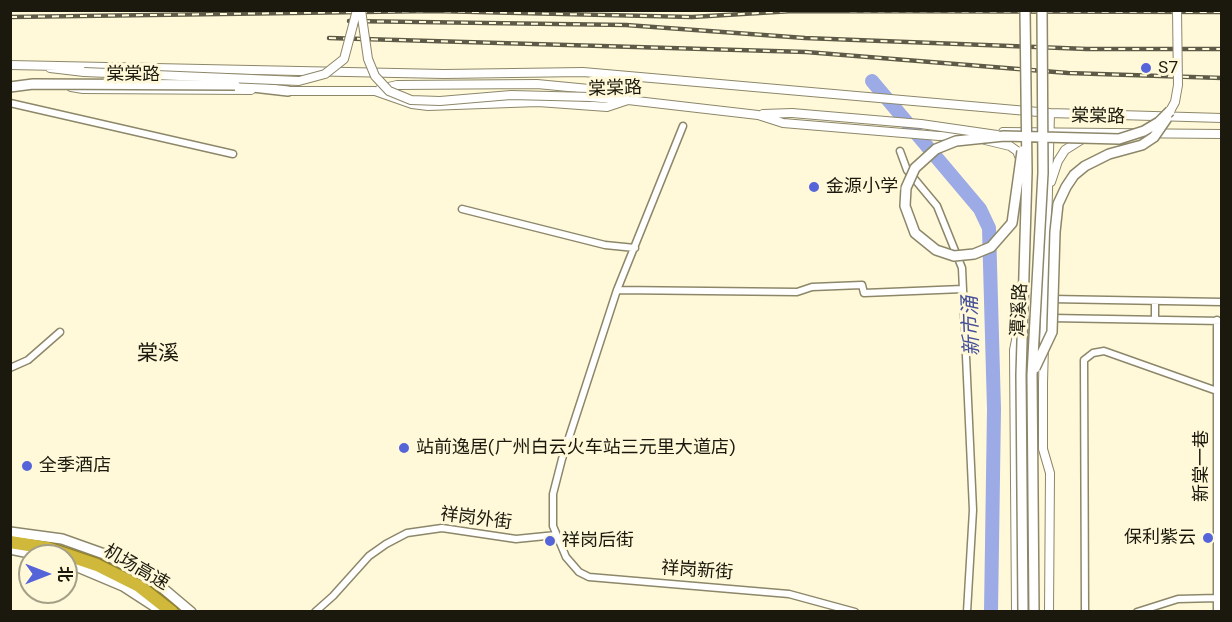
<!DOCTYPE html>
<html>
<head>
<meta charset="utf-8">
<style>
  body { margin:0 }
  #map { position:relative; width:1232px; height:622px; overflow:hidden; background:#fff9d9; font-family:"DM Sans","Noto Sans SC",sans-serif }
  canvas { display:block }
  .frame { position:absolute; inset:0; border:12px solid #1b190d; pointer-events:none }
  .north { position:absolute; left:18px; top:544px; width:60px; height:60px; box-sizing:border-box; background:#fff9d9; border:2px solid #a49f87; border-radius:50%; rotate:90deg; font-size:16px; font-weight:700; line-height:24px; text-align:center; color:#1b190d }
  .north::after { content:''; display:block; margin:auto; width:21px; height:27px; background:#5664da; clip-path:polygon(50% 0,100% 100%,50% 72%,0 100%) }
</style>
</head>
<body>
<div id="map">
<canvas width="1232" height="622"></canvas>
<div class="frame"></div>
<div class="north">北</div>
</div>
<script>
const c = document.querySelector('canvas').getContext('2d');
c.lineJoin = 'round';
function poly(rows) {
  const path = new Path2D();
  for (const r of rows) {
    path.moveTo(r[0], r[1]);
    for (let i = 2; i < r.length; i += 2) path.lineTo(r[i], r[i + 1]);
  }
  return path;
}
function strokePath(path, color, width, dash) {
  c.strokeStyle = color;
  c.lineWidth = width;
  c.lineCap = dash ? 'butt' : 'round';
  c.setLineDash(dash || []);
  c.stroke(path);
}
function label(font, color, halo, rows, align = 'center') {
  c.font = font + ' "DM Sans","Noto Sans SC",sans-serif';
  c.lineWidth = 6;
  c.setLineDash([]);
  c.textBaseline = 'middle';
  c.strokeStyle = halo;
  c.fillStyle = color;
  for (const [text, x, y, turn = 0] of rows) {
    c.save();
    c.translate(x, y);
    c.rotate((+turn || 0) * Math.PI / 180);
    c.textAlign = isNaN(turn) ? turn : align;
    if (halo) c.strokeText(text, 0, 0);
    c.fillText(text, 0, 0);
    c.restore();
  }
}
const river = poly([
  [872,81,980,209,989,228,994,409,991,612]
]);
const minor = poly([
  [10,103,233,154],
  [683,126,617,290,562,459,553,494,553,526,566,557,579,572,589,577,789,594,855,612],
  [900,151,907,170,937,206,962,268,973,510,967,612],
  [462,209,605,245,635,248],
  [617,290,797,292,812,287,862,285,864,293,963,289],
  [1051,299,1222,302],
  [1155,301,1155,319],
  [1051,318,1222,321],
  [10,368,28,360,60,332],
  [315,612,333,596,369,556,386,544,407,533,442,528,516,539,556,535],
  [1085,612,1084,360,1093,353,1104,351,1217,391],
  [1137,612,1178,599,1217,598],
  [1217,612,1217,320]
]);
const tertiary = poly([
  [10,65,444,74,583,72,1050,113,1222,118],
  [50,68,84,72],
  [71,87,83,89,251,90],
  [380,89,397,85,537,84,610,91,628,100],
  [284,91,375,91,412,104,428,106,538,102,607,107,628,100,758,115,783,123,939,136,976,134],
  [591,97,622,100],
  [763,114,792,113],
  [1003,132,1222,134],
  [985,140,1010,146,1017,151,1021,161],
  [1051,182,1058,161,1065,150,1084,138],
  [1016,612,1014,350,1019,325],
  [1049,612,1050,473,1043,449,1043,383,1050,113]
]);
const secondary = poly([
  [235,85,288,91],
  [10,532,62,539,107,555,159,585,191,612],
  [10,549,44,556],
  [66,562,123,586,160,610]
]);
const motorway = poly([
  [10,542,47,548,97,565,139,586,172,612]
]);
const rail = poly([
  [10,17,433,11,692,17,793,11,1222,12],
  [349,21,626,25,805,38,1087,49,1222,49],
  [329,38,806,52,1068,73,1222,78]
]);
const tertiaryBridge = poly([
  [361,10,368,59,375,76,389,91,411,100,440,101,511,95,591,97],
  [84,72,299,81,325,74,344,59,357,10],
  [1170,111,1175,102,1178,85,1177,10],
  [792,113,921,124,997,135]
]);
const secondaryBridge = poly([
  [10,87,33,84,235,85],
  [1022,151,1012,223,991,247,974,254,954,256,936,250,915,233,905,206,906,188,915,168,936,149,956,141,1004,136,1119,139,1144,131,1159,122,1170,111],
  [1035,368,1052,332,1055,232,1058,204,1066,187,1074,175,1085,166,1109,154,1142,145,1154,137,1167,118],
  [1023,612,1021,375,1027,172,1025,10],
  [1034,612,1032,375,1043,173,1042,10]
]);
const markers = [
  [1146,68,6,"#5664da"],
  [814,187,6,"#5664da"],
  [404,448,6,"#5664da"],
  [27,466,6,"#5664da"],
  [1208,538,6,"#5664da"],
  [550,541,6,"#5664da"]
];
const poiNames = [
  ["S7",1158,68],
  ["金源小学",826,187],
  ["站前逸居(广州白云火车站三元里大道店)",416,448],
  ["全季酒店",39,466],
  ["保利紫云",1196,538,"right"],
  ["祥岗后街",562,541]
];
const streetNames = [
  ["棠棠路",133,75],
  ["棠棠路",615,89,-2],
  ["棠棠路",1098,117,1],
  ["潭溪路",1020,310,-87],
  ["新棠一巷",1202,466,-90],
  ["祥岗外街",476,519,7],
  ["机场高速",136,568,30],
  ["祥岗新街",697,571,4]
];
const waterNames = [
  ["新市涌",972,326,-92]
];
const quarterNames = [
  ["棠溪",158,354]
];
strokePath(river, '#9caae6', 14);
strokePath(minor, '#8d876a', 9);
strokePath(tertiary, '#8d876a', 10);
strokePath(secondary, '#8d876a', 12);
strokePath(motorway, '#91802b', 15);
strokePath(minor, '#fff', 6);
strokePath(tertiary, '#fff', 8);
strokePath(secondary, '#fff', 9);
strokePath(motorway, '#d0b83b', 12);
strokePath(rail, '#5d5a48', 4.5);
strokePath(rail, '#fff9d9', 2, [7]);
strokePath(tertiaryBridge, '#8d876a', 10, []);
strokePath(secondaryBridge, '#8d876a', 12, []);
strokePath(tertiaryBridge, '#fff', 8);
strokePath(secondaryBridge, '#fff', 9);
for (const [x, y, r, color] of markers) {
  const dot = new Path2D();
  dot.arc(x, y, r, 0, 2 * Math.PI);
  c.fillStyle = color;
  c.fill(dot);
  strokePath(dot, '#fff9d9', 2);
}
label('18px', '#1b190d', '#fff9d9', poiNames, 'left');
label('18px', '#1b190d', '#fff9d9', streetNames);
label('italic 20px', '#444f98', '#fff9d9', waterNames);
label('21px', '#1b190d', '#fff9d9', quarterNames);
</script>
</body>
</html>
